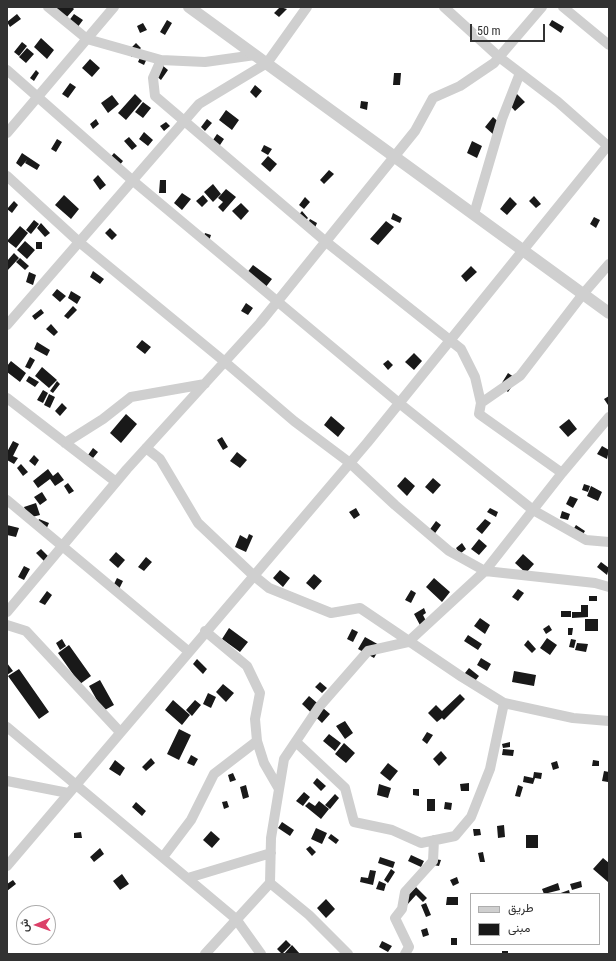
<!DOCTYPE html>
<html>
<head>
<meta charset="utf-8">
<style>
  body { margin:0 }
  #map { position:relative; width:616px; height:961px; overflow:hidden; background:#fff; font-family:"Roboto Condensed",Vazirmatn,sans-serif }
  canvas { display:block }
  .frame { position:absolute; inset:0; border:8px solid #323232; pointer-events:none }
  .legend { position:absolute; left:470px; top:893px; width:130px; height:52px; box-sizing:border-box; background:#fff; border:1px solid #adadad; margin:0; padding:5px 7px; list-style:none; font-size:12px; color:#323232 }
  .legend li { display:flex; align-items:center; gap:8px; height:20px }
  .legend b { width:20px; border:1px solid #adadad }
  .north { position:absolute; left:16px; top:905px; width:40px; height:40px; box-sizing:border-box; background:#fff; border:1px solid #adadad; border-radius:50%; rotate:268deg; font-size:11px; font-weight:700; line-height:16px; text-align:center; color:#323232 }
  .north::after { content:''; display:block; margin:auto; width:14px; height:18px; background:#dc4069; clip-path:polygon(50% 0,100% 100%,50% 72%,0 100%) }
  .scale { position:absolute; left:470px; top:24px; width:75px; height:18px; box-sizing:border-box; border:2px solid #323232; border-top:0; padding-left:5px; font-size:12px; line-height:14px; white-space:nowrap; color:#323232; -webkit-text-stroke:3px #fff; paint-order:stroke }
</style>
</head>
<body>
<div id="map">
<canvas width="616" height="961"></canvas>
<div class="frame"></div>
<ul class="legend">
<li><b style="height:5px;background:#cfcfcf"></b>طريق</li>
<li><b style="height:11px;background:#191919"></b>مبنى</li>
</ul>
<div class="north">ش</div>
<div class="scale">50 m</div>
</div>
<script>
const c = document.querySelector('canvas').getContext('2d');
c.lineJoin = 'round';
function paint(path, color) {
  c.fillStyle = color;
  c.fill(path, 'evenodd');
}
function poly(rows) {
  const path = new Path2D();
  for (const r of rows) {
    path.moveTo(r[0], r[1]);
    for (let i = 2; i < r.length; i += 2) path.lineTo(r[i], r[i + 1]);
  }
  return path;
}
function strokePath(path, color, width, dash) {
  c.strokeStyle = color;
  c.lineWidth = width;
  c.lineCap = dash ? 'butt' : 'round';
  c.setLineDash(dash || []);
  c.stroke(path);
}
const building = poly([
  [58,7,72,7,74,9,66,18,56,9],
  [280,7,287,9,279,17,274,13],
  [17,14,21,19,10,27,7,22],
  [74,14,83,20,77,28,68,22],
  [167,20,172,23,165,35,160,32],
  [552,20,564,27,561,33,549,25],
  [143,23,147,30,140,33,137,26],
  [41,38,54,50,47,59,34,47],
  [22,42,27,46,19,56,14,52],
  [136,43,141,48,132,57,127,52],
  [27,48,34,54,26,63,19,57],
  [143,51,149,54,144,65,138,62],
  [90,59,100,68,92,77,82,68],
  [162,65,168,70,161,80,155,75],
  [36,70,39,73,34,81,30,78],
  [394,73,401,73,400,85,393,85],
  [70,83,76,87,68,98,62,94],
  [255,85,262,91,256,98,250,92],
  [516,93,525,102,515,111,507,102],
  [135,94,142,101,126,120,118,113],
  [112,95,119,104,108,113,101,103],
  [361,101,368,102,367,110,360,108],
  [143,102,151,108,143,118,135,112],
  [226,110,239,120,232,130,219,120],
  [493,117,502,125,494,135,485,127],
  [96,119,99,124,93,129,90,124],
  [207,119,212,123,205,131,201,127],
  [166,122,170,126,164,131,160,126],
  [144,132,153,140,148,146,139,139],
  [217,134,224,139,218,148,211,143],
  [129,137,137,146,132,150,124,141],
  [57,139,62,142,56,152,51,149],
  [472,141,482,146,477,158,467,153],
  [264,145,272,149,268,155,261,151],
  [22,153,40,165,37,170,25,163,27,160,21,167,16,163],
  [114,153,123,161,119,166,110,158],
  [268,156,277,164,270,172,261,164],
  [329,170,334,174,324,184,320,180],
  [98,175,106,185,100,190,93,180],
  [160,180,166,180,166,193,159,193],
  [213,184,221,194,213,202,204,192],
  [226,189,236,197,223,212,218,207,223,202,218,198],
  [182,193,191,199,182,210,174,203],
  [64,195,79,209,71,219,55,205],
  [203,195,208,201,202,207,196,201],
  [534,196,541,204,536,208,529,201],
  [305,197,310,202,304,209,299,205],
  [510,197,517,204,507,215,500,209],
  [14,201,18,205,12,213,7,209],
  [241,203,249,211,241,220,232,211],
  [302,211,308,218,304,222,298,216],
  [393,213,402,218,400,223,391,219],
  [594,217,600,220,596,228,590,224],
  [310,219,317,223,314,230,306,226],
  [34,220,39,224,31,234,26,230],
  [386,221,394,227,378,245,370,239],
  [41,223,50,233,45,237,37,228],
  [20,226,28,233,16,248,7,241],
  [110,228,117,235,112,240,105,233],
  [205,233,211,235,209,241,203,239],
  [25,241,35,250,27,259,17,250],
  [36,242,42,242,42,249,36,249],
  [14,253,19,258,7,271,7,261],
  [20,258,29,266,25,270,16,262],
  [253,265,272,279,265,288,246,274],
  [471,266,477,272,466,282,461,276],
  [93,271,104,279,100,284,90,277],
  [29,272,36,275,33,285,26,282],
  [57,289,66,296,60,302,52,295],
  [71,291,81,297,77,304,68,298],
  [246,303,253,308,248,315,241,311],
  [73,306,77,310,68,319,64,316],
  [41,309,44,313,35,320,32,316],
  [51,324,58,332,54,336,46,329],
  [142,340,151,347,145,354,136,347],
  [37,342,50,350,47,356,34,349],
  [414,353,422,361,414,370,405,362],
  [30,357,35,360,30,369,25,367],
  [388,360,393,365,388,370,383,364],
  [11,361,26,373,20,382,7,372,7,366],
  [42,367,57,380,49,388,35,376],
  [508,373,517,379,508,392,500,386],
  [29,376,39,382,35,387,26,381],
  [57,381,60,384,53,393,50,391],
  [43,390,48,393,43,403,37,400],
  [49,394,55,397,50,408,44,405],
  [609,396,609,404,608,405,604,399],
  [62,403,67,408,60,416,55,411],
  [126,414,137,424,121,443,110,433],
  [331,416,345,428,338,437,324,425],
  [569,419,577,429,568,437,559,427],
  [222,437,228,447,223,450,217,440],
  [13,441,19,444,13,456,18,458,14,464,7,460,7,452],
  [602,446,609,450,607,459,597,454],
  [93,448,98,452,93,458,88,455],
  [237,452,247,460,240,468,230,461],
  [34,455,39,460,35,466,29,461],
  [21,464,28,472,23,476,17,468],
  [48,469,53,476,58,472,64,480,55,486,50,479,38,488,33,481],
  [405,477,415,486,407,496,397,486],
  [433,478,441,485,433,494,425,487],
  [68,483,74,491,69,494,64,486],
  [584,484,590,486,588,492,582,490],
  [591,486,602,492,598,501,587,496],
  [42,492,47,500,40,505,34,497],
  [570,496,578,499,573,508,566,504],
  [36,503,40,515,28,518,24,507],
  [356,508,360,515,354,519,349,512],
  [490,508,498,512,496,517,487,512],
  [562,511,570,514,568,520,560,518],
  [39,519,49,523,45,532,35,528],
  [485,519,491,523,482,534,476,529],
  [436,521,441,525,433,536,428,532],
  [7,525,19,528,16,537,7,535],
  [576,525,585,531,582,536,573,530],
  [249,534,253,536,246,552,235,547,240,535,247,539],
  [479,539,487,546,479,555,471,549],
  [462,543,466,549,460,554,456,548],
  [41,549,48,556,44,561,36,553],
  [116,552,125,560,118,568,109,560],
  [523,554,534,564,526,573,515,563],
  [146,557,152,562,144,571,138,567],
  [601,562,609,568,607,575,597,567],
  [24,566,30,569,24,580,18,577],
  [280,570,290,578,283,587,273,578],
  [314,574,322,581,314,590,306,583],
  [117,578,123,581,118,591,112,588],
  [434,578,450,592,442,602,426,587],
  [518,589,524,593,518,601,512,597],
  [411,590,416,593,411,603,405,600],
  [47,591,52,595,45,605,39,602],
  [589,596,597,596,597,601,589,601],
  [581,605,588,605,588,617,572,618,572,612,581,612],
  [424,608,426,613,423,615,427,623,421,627,414,614],
  [561,611,571,611,571,617,561,617],
  [480,618,490,625,485,634,474,626],
  [585,619,598,619,598,631,585,631],
  [549,625,552,630,546,634,543,629],
  [229,628,248,642,240,652,222,639],
  [568,628,573,628,572,635,568,635],
  [352,629,358,632,353,642,347,639],
  [468,635,482,644,478,650,464,641],
  [365,637,381,646,374,658,358,649],
  [547,638,557,645,550,655,540,648],
  [62,639,66,646,60,650,56,643],
  [571,639,576,640,574,648,569,647],
  [528,640,536,649,532,653,524,645],
  [577,643,588,644,586,652,575,650],
  [69,645,91,676,80,684,58,653],
  [481,658,491,664,487,671,477,665],
  [197,659,207,669,203,674,193,664],
  [7,663,13,671,7,675],
  [469,668,479,676,471,686,461,678],
  [19,669,49,712,39,719,8,676],
  [514,671,536,675,534,686,512,682],
  [100,680,114,705,103,711,89,686],
  [320,682,327,688,322,693,315,687],
  [223,684,234,693,226,702,216,692],
  [208,693,216,697,211,708,203,704],
  [460,694,465,699,444,720,442,718,437,722,428,713,436,705,442,711],
  [309,696,330,714,322,723,302,704],
  [173,700,190,715,182,725,165,710],
  [195,700,201,705,192,716,186,710],
  [345,721,353,733,345,739,336,726],
  [179,729,191,735,179,760,167,754],
  [427,732,433,735,427,744,422,740],
  [329,734,341,743,335,751,323,741],
  [510,742,510,747,503,748,502,744],
  [344,743,355,753,346,763,335,754],
  [503,749,514,750,513,756,502,755],
  [441,751,447,758,439,766,433,759],
  [191,755,198,759,194,766,187,763],
  [151,758,155,763,146,771,142,767],
  [115,760,125,768,120,776,109,769],
  [593,760,599,761,599,766,592,766],
  [557,761,559,768,553,770,551,763],
  [388,763,398,771,390,781,380,773],
  [604,771,609,772,608,782,602,781],
  [534,772,542,773,541,779,535,778,533,784,523,782,524,776,533,778],
  [233,773,236,780,230,782,228,775],
  [317,778,326,786,321,791,313,783],
  [469,783,469,791,461,791,460,784],
  [379,784,391,788,388,798,377,795],
  [246,785,249,797,243,799,240,787],
  [518,785,523,787,520,797,515,796],
  [413,789,419,789,419,796,413,795],
  [304,792,310,797,303,806,296,801],
  [335,794,339,798,330,809,325,805],
  [427,799,435,799,435,811,427,811],
  [227,801,229,807,224,809,222,802],
  [319,801,329,809,321,819,305,806,309,802,315,806],
  [136,802,146,811,142,816,132,807],
  [445,802,452,803,451,810,444,809],
  [282,822,294,830,290,836,278,828],
  [504,825,505,837,498,838,497,826],
  [316,828,327,833,322,844,311,839],
  [473,829,480,829,481,835,474,836],
  [211,831,220,839,212,848,203,840],
  [81,832,82,838,74,838,74,833],
  [331,834,339,840,336,844,328,838],
  [526,835,538,835,538,848,526,848],
  [310,846,316,852,312,856,306,849],
  [100,848,104,854,94,862,90,857],
  [483,852,485,862,480,862,478,853],
  [411,855,424,861,421,867,408,861],
  [380,857,395,862,393,868,378,863],
  [603,858,609,863,608,882,593,869],
  [434,859,441,860,439,866,433,865],
  [391,869,395,872,388,883,384,880],
  [370,870,376,871,373,885,360,882,361,877,368,878],
  [122,874,129,884,120,890,113,881],
  [457,877,459,883,453,886,450,880],
  [13,880,16,884,7,891,7,884],
  [379,881,386,884,384,891,376,889],
  [581,881,582,887,572,890,570,884],
  [558,883,560,890,544,894,542,889],
  [416,887,427,898,423,902,416,895,407,905,403,900],
  [569,890,570,894,558,894],
  [447,897,458,897,458,905,446,905],
  [326,899,335,909,326,918,317,908],
  [426,903,431,915,426,917,421,905],
  [427,928,429,935,423,937,421,930],
  [451,938,457,938,457,945,451,945],
  [286,940,291,945,282,954,277,949],
  [382,941,392,946,388,952,379,947],
  [292,945,300,954,284,954],
  [502,951,508,951,508,954,502,954]
]);
const minor = poly([
  [48,7,87,39,161,60,205,62,255,55],
  [444,7,499,57,558,102,609,147],
  [563,7,609,45],
  [161,60,153,78,155,96,325,241,461,349,475,377,481,403,479,414,562,473],
  [7,70,132,180,399,403,533,510,586,540,609,542],
  [7,133,114,7],
  [7,176,79,242,225,362,294,421,350,463,395,505,449,551,485,571,595,583,609,587],
  [474,214,502,119,520,73],
  [7,325,199,104,267,63,307,7],
  [7,398,116,482],
  [481,403,520,376,583,294,609,264],
  [65,443,103,419,131,397,205,384],
  [146,448,160,459,198,523,253,575,269,588,331,613,360,608,462,677,504,703,573,718,609,721],
  [7,500,188,651],
  [7,612,127,469,260,323,415,131,433,98,460,86,494,63,542,7],
  [7,625,26,631,120,732],
  [205,631,247,666,260,693,255,719,257,741,264,763,279,789],
  [7,727,236,919,261,954],
  [296,742,345,788,354,822,392,830,421,843,455,836,471,817,490,769,504,703],
  [7,781,68,793],
  [163,857,191,820,214,774,257,741],
  [7,866,367,443,609,144],
  [188,878,271,853],
  [270,883,309,915,348,954],
  [205,954,270,883,271,838,284,759,319,707,368,651,408,642,485,571,562,473,609,417],
  [405,954,409,947,395,918,402,909,405,892,433,861,434,840]
]);
const tertiary = poly([
  [189,7,609,313]
]);
paint(building, '#191919');
strokePath(minor, '#cfcfcf', 10);
strokePath(tertiary, '#cfcfcf', 12);
</script>
</body>
</html>
